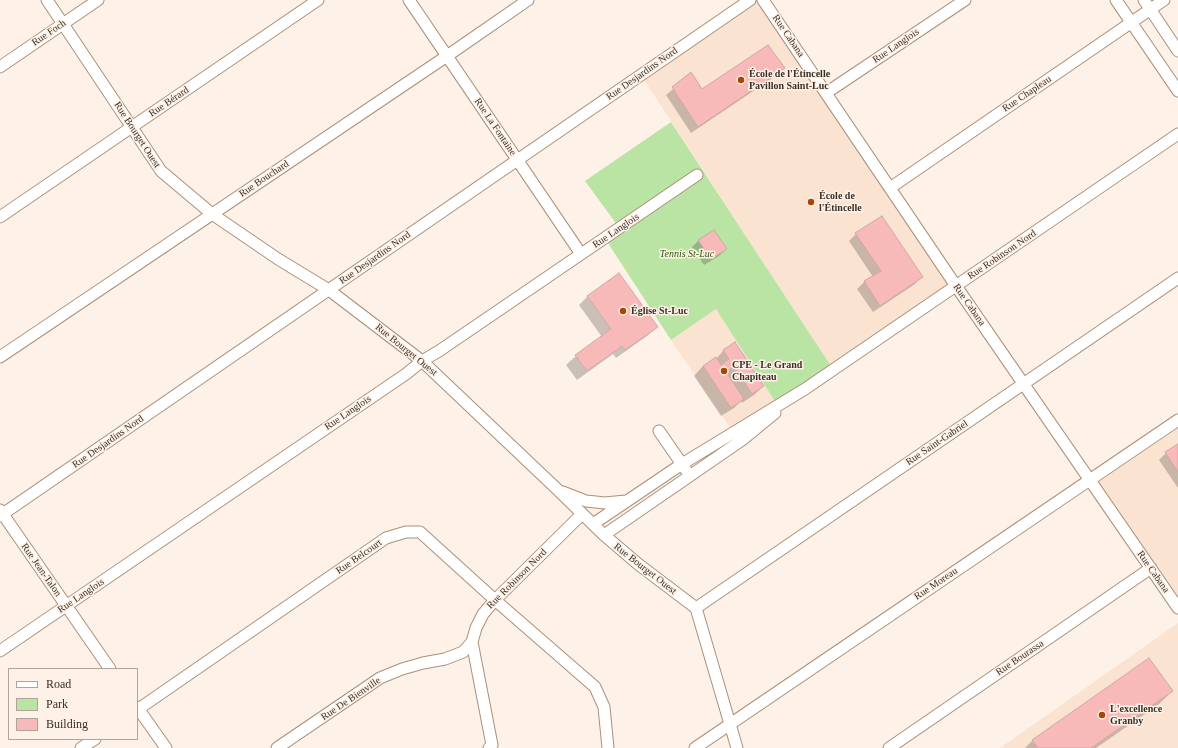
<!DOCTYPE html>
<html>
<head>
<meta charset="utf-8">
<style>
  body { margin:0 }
  #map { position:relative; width:1178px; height:748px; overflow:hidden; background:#fef1e7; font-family:Georgia,serif }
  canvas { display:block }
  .legend { position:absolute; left:8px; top:668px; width:130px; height:72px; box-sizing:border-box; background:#fef1e7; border:1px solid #b0a399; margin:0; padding:5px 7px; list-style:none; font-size:12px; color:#3a2f25 }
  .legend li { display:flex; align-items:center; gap:8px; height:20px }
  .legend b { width:20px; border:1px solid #b0a399 }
</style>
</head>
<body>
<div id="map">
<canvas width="1178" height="748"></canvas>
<ul class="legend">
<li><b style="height:5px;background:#fff"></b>Road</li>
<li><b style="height:11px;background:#bae4a4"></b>Park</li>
<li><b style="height:11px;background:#f7bab9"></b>Building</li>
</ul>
</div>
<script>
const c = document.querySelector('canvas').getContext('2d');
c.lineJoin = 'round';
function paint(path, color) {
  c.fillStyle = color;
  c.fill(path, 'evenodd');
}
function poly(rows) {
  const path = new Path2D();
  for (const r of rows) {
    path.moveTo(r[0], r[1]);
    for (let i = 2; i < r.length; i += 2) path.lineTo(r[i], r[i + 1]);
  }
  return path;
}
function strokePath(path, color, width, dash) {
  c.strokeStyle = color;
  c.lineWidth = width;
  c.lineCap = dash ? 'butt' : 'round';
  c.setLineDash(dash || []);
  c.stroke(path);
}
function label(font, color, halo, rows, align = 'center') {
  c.font = font + ' Georgia,serif';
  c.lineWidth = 3;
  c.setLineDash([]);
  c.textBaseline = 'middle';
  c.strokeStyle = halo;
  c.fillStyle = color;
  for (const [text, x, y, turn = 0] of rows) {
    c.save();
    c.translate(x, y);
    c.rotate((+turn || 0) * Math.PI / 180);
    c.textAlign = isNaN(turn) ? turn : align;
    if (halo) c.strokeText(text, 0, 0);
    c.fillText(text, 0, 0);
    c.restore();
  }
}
const built = poly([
  [750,0,763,0,953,282,831,366,641,75],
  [716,309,776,403,731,429,671,340],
  [1178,420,1178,608,1090,480],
  [1178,623,1178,748,1000,748]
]);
const green = poly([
  [671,122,831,366,776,403,716,309,671,340,604,237,618,226,585,181]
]);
const shadow = poly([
  [783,68,777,75,691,133,666,95,691,74,702,90],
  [856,234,921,277,915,284,873,312,857,289,864,282,873,277,849,241],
  [699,240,726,249,719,256,704,265,692,247],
  [588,296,657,327,647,336,616,358,613,354,577,380,566,365,576,356,602,337,579,305],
  [735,344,763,386,754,395,742,403,741,401,734,408,721,416,694,376,703,366,716,359,723,351],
  [1178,445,1178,488,1159,460,1166,453],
  [1172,691,1158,705,1096,748,1025,748,1033,740]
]);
const building = poly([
  [768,45,785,68,698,127,672,87,691,72,702,89,768,45],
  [882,216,923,277,880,306,864,281,881,271,855,233,882,216],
  [714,230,727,249,711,259,698,240,714,230],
  [619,273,658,327,625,350,622,346,587,371,575,355,611,329,587,296,619,273],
  [735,342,764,386,752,394,734,367,726,372,744,399,731,408,703,366,716,357,721,365,729,359,723,350,735,342],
  [1178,444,1178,472,1165,452,1178,444],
  [1149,658,1173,691,1091,748,1038,748,1032,740,1149,658]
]);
const minor = poly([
  [47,0,161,171,212,214,278,259,329,290,422,361,559,491,604,535,638,564,696,608,737,748],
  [409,0,581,254],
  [763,0,956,286,1178,608],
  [1116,0,1178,91],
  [1144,0,1178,51],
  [0,67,98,0],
  [826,93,965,0],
  [890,188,1164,0],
  [0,217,318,0],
  [0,357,447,56,528,0],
  [659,431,686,470],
  [563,492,586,501,605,503,626,501],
  [0,510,110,669],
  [0,516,750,0],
  [593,524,682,464,805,389,1178,134],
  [604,535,742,440,775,413],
  [696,608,1178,278],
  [0,651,406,374,422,361,439,351,697,175],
  [137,707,166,748],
  [137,710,386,538,406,532,420,532,495,600,595,687,604,707,608,748],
  [81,748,95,739],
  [277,748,380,678,402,669,423,663,445,659,463,652,472,642],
  [489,748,492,745,472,642,476,628,483,614,495,600,582,514],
  [695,748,1178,420],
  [889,748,1151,568]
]);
const markers = [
  [741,80,4,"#a84606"],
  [811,202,4,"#a84606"],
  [623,311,4,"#a84606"],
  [724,371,4,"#a84606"],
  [1102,715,4,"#a84606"]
];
const streetNames = [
  ["Rue Foch",49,33,-34],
  ["Rue Cabana",788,36,56],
  ["Rue Langlois",896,46,-34],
  ["Rue Desjardins Nord",642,74,-35],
  ["Rue Chapleau",1027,94,-34],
  ["Rue Bérard",169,102,-34],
  ["Rue La Fontaine",495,127,56],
  ["Rue Bourget Ouest",137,135,57],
  ["Rue Bouchard",264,179,-34],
  ["Rue Langlois",616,231,-34],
  ["Rue Robinson Nord",1002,255,-34],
  ["Rue Desjardins Nord",375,258,-35],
  ["Rue Cabana",969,305,55],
  ["Rue Bourget Ouest",406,350,39],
  ["Rue Langlois",348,413,-34],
  ["Rue Desjardins Nord",108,442,-35],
  ["Rue Saint-Gabriel",937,443,-34],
  ["Rue Belcourt",359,557,-35],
  ["Rue Bourget Ouest",645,569,38],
  ["Rue Jean-Talon",41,570,55],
  ["Rue Cabana",1153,572,55],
  ["Rue Robinson Nord",517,579,-45],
  ["Rue Moreau",936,584,-34],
  ["Rue Langlois",81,596,-34],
  ["Rue Bourassa",1020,658,-34],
  ["Rue De Bienville",351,699,-34]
];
const poiNames = [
  ["École de l'Étincelle",749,74],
  ["Pavillon Saint-Luc",749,86],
  ["École de",819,196],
  ["l'Étincelle",819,208],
  ["Église St-Luc",631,311],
  ["CPE - Le Grand",732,365],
  ["Chapiteau",732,377],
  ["L'excellence",1110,709],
  ["Granby",1110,721]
];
const parkNames = [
  ["Tennis St-Luc",687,254]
];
paint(built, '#fae3d1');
paint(green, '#bae4a4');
paint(shadow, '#0003');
paint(building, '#f7bab9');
strokePath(building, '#d0a8a7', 1);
strokePath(minor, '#ab9079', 13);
strokePath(minor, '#fff', 11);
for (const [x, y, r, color] of markers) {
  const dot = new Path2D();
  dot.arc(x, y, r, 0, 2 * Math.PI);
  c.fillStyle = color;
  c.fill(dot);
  strokePath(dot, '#fef1e7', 1.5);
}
label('10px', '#3a2f25', '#fef1e7', streetNames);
label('bold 10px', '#3a2f25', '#fef1e7', poiNames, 'left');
label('italic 10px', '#295600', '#fef1e7', parkNames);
</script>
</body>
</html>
